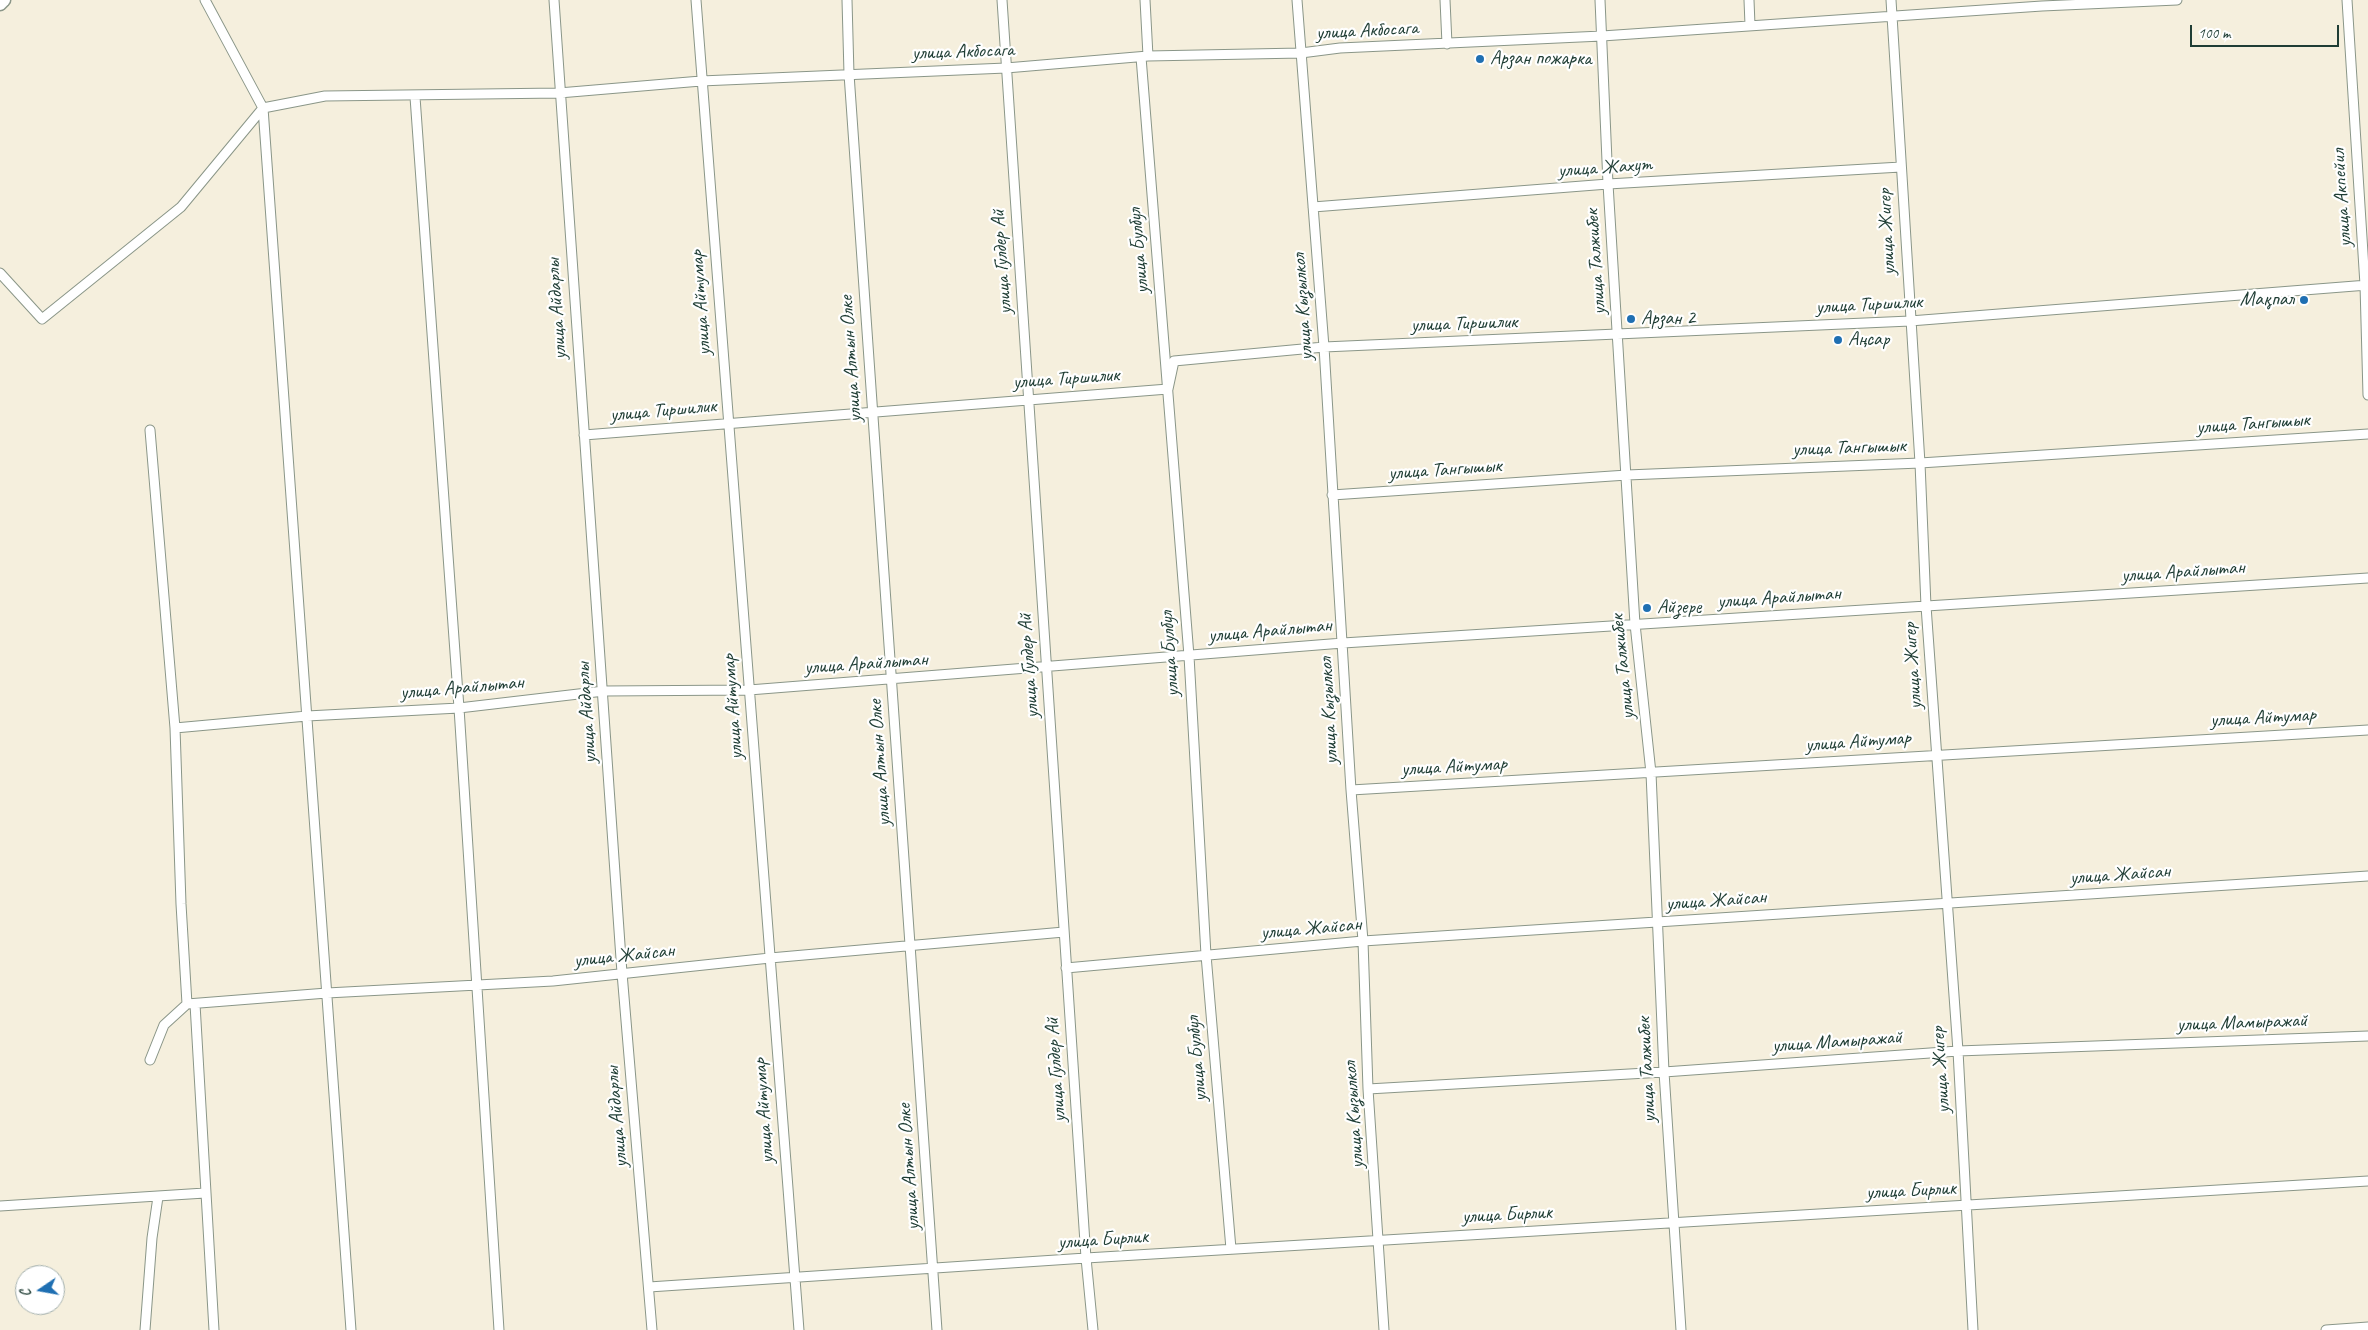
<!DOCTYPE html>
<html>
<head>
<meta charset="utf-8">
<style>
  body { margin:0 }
  #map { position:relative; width:2368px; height:1330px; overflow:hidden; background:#f5efdd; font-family:Caveat,sans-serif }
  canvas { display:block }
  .north { position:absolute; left:15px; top:1265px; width:50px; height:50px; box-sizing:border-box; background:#fff; border:1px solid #a5b1ae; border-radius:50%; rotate:258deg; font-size:14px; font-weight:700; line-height:20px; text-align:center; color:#1f3d34 }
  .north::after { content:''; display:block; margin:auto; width:18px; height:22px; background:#1f6fb2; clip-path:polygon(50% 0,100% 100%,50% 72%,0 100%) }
  .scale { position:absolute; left:2190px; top:25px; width:149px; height:22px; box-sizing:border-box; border:2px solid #1f3d34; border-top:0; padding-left:6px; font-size:15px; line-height:18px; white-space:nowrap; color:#1f3d34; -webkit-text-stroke:4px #fff; paint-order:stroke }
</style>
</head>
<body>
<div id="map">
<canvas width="2368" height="1330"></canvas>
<div class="north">С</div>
<div class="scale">100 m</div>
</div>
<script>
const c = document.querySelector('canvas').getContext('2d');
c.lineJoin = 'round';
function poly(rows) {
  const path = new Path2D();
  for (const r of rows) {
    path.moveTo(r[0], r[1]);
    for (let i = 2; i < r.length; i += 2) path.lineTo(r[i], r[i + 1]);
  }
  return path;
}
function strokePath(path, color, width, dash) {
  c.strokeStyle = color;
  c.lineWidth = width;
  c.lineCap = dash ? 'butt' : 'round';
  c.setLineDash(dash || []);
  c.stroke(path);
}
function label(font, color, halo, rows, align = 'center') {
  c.font = font + ' Caveat,sans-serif';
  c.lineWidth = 4.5;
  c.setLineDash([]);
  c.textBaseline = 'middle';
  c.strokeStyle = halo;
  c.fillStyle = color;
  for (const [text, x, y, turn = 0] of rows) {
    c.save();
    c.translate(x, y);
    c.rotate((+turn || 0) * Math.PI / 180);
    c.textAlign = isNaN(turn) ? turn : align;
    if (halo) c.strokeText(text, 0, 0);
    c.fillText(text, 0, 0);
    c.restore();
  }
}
const street = poly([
  [205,0,263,108,351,1330],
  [554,0,622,973,652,1330],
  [696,0,799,1330],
  [847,0,849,74,937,1330],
  [1002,0,1086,1258,1093,1330],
  [1145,0,1148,56],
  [1297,0,1324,347,1351,790,1363,941,1368,1089,1384,1330],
  [1445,0,1447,44],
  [1600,0,1608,184,1635,624,1651,773,1664,1072,1681,1330],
  [1749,0,1750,25],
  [1891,0,1920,463,1926,606,1958,1051,1973,1330],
  [2347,0,2365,285,2368,395],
  [1141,57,1189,656,1206,955,1231,1249],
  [415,97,459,708,499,1330],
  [1313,207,1608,184,1901,167],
  [0,273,42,319,181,207,263,108,325,96,559,93,701,81,1006,68,1148,56,1301,53,1340,48,1602,36,2042,6,2177,0],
  [150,430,175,728,181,904,187,1004,164,1025,150,1060],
  [584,435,1168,389,1174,361,1324,347,1910,321,2368,285],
  [1332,495,1627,475,1920,463,2368,434],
  [175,728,307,716,459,708,604,691,749,690,1343,643,2368,578],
  [1351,790,2368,730],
  [1066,968,1363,941,2368,876],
  [187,1004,327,993,553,981,770,958,1064,932],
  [195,1004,214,1330],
  [1368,1089,1664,1072,1958,1051,2368,1036],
  [0,1206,205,1193],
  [649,1287,1086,1258,2368,1181],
  [145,1330,152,1238,158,1197],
  [2326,1330,2368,1327]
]);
const secondary = poly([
  [0,4,4,0]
]);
const markers = [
  [1480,59,5,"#1f6fb2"],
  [2304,300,5,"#1f6fb2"],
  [1631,319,5,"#1f6fb2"],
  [1838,340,5,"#1f6fb2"],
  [1647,608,5,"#1f6fb2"]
];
const streetNames = [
  ["улица Акбосага",1367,31,-3],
  ["улица Акбосага",963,52,-2],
  ["улица Жахут",1605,168,-4],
  ["улица Акпейил",2342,198,-94],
  ["улица Жигер",1887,232,-93],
  ["улица Булбул",1139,251,-95],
  ["улица Гулдер Ай",1002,262,-94],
  ["улица Талжибек",1596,262,-94],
  ["улица Айтумар",701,303,-94],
  ["улица Тиршилик",1869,305,-3],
  ["улица Кызылкол",1303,307,-94],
  ["улица Айдарлы",557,309,-94],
  ["улица Тиршилик",1464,324,-2],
  ["улица Алтын Олке",851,359,-94],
  ["улица Тиршилик",1066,379,-4],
  ["улица Тиршилик",663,411,-5],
  ["улица Тангышык",2253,424,-4],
  ["улица Тангышык",1849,448,-2],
  ["улица Тангышык",1445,470,-4],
  ["улица Арайлытан",2183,572,-4],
  ["улица Арайлытан",1779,598,-4],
  ["улица Арайлытан",1270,631,-5],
  ["улица Булбул",1170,654,-94],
  ["улица Арайлытан",866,664,-4],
  ["улица Гулдер Ай",1029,666,-94],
  ["улица Жигер",1913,666,-94],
  ["улица Талжибек",1623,667,-96],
  ["улица Арайлытан",462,688,-5],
  ["улица Айтумар",733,707,-94],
  ["улица Кызылкол",1329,711,-93],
  ["улица Айдарлы",587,713,-94],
  ["улица Айтумар",2263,718,-3],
  ["улица Айтумар",1858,742,-4],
  ["улица Алтын Олке",880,763,-94],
  ["улица Айтумар",1454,767,-3],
  ["улица Жайсан",2120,875,-4],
  ["улица Жайсан",1716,901,-4],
  ["улица Жайсан",1311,929,-5],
  ["улица Жайсан",624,956,-6],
  ["улица Мамыражай",2242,1023,-2],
  ["улица Мамыражай",1837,1042,-4],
  ["улица Булбул",1197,1059,-95],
  ["улица Гулдер Ай",1056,1070,-94],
  ["улица Талжибек",1647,1070,-93],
  ["улица Жигер",1941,1070,-94],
  ["улица Айтумар",764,1111,-94],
  ["улица Кызылкол",1354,1115,-94],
  ["улица Айдарлы",617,1117,-95],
  ["улица Алтын Олке",909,1167,-94],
  ["улица Бирлик",1911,1191,-3],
  ["улица Бирлик",1507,1215,-3],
  ["улица Бирлик",1103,1240,-4]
];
const poiNames = [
  ["Арзан пожарка",1490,59],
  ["Мақпал",2294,300,"right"],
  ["Арзан 2",1641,319],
  ["Аңсар",1848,340],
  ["Айзере",1657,608]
];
strokePath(street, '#8a9688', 11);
strokePath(secondary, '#8a9688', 15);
strokePath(street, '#fff', 9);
strokePath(secondary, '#fff', 12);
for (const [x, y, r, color] of markers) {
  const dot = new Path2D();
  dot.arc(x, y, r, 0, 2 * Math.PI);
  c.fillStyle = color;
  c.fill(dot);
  strokePath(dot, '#fff', 2);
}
label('20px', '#1f3d34', '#fff', streetNames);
label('20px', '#1f3d34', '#fff', poiNames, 'left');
</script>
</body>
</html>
